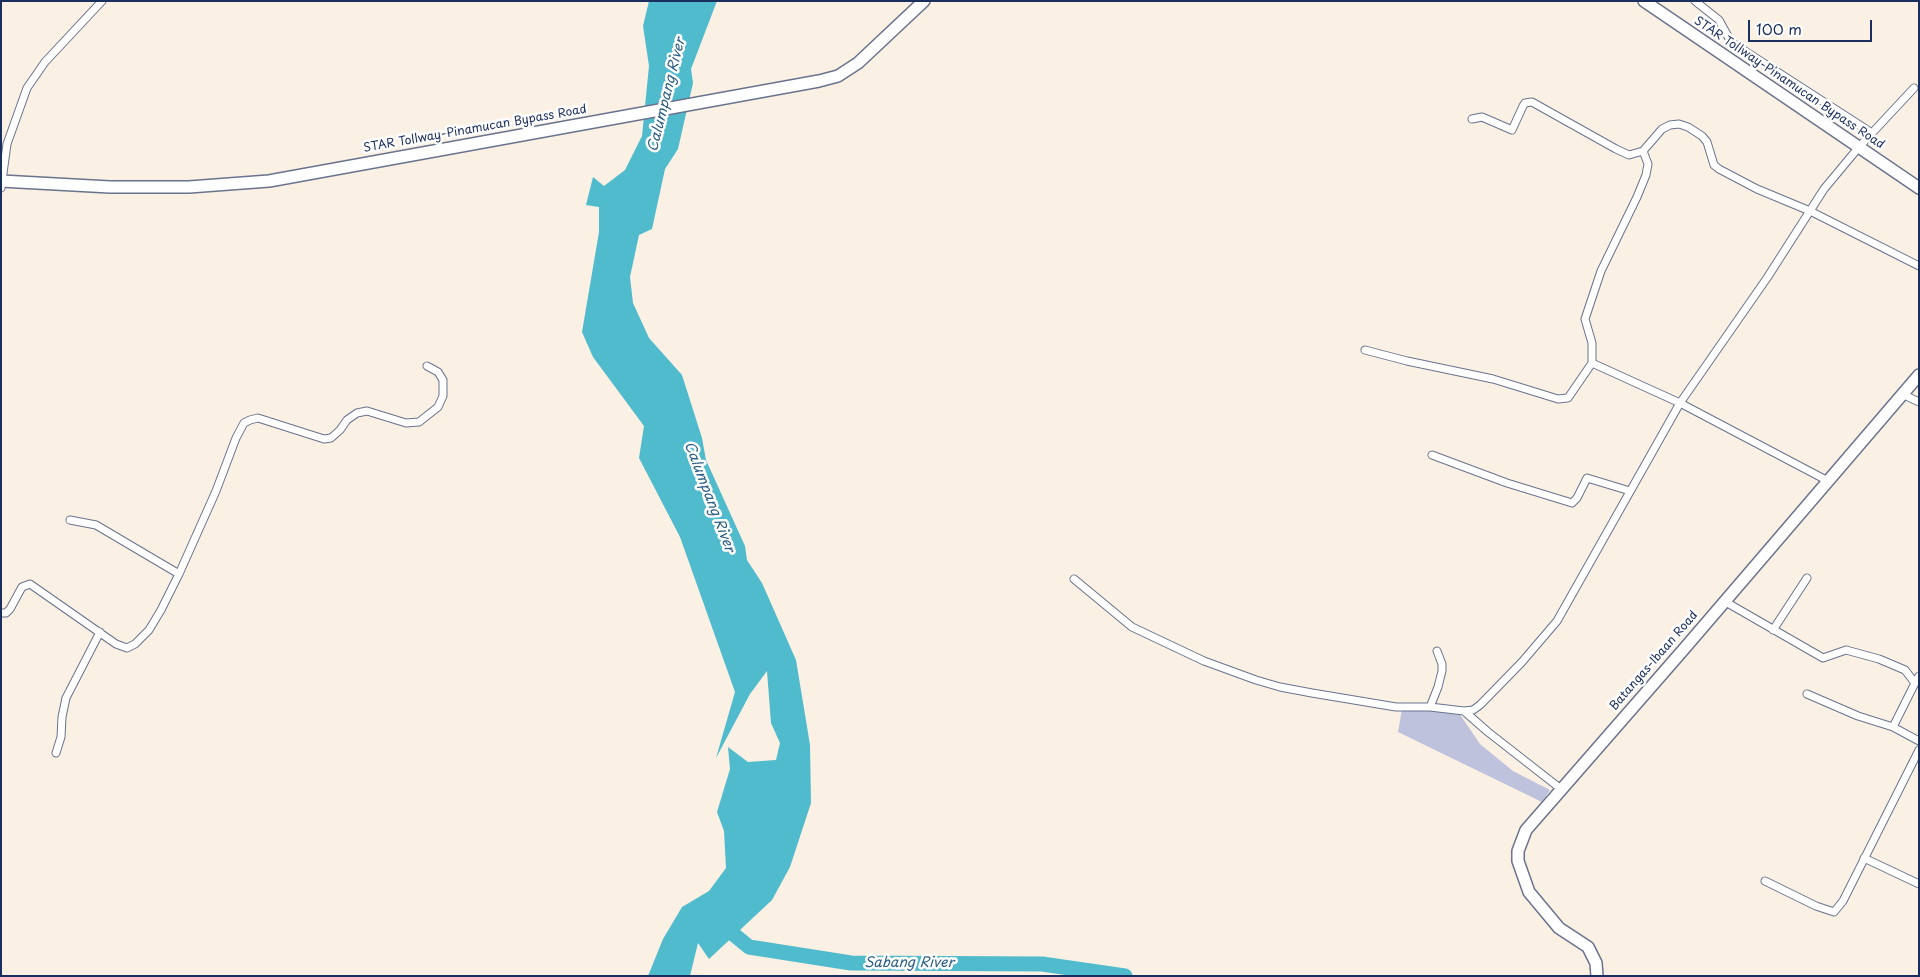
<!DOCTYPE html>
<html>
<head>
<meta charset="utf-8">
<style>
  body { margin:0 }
  #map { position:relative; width:1920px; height:977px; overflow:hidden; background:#faf0e4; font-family:"Playpen Sans",sans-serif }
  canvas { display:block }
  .frame { position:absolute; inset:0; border:2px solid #1b2f5e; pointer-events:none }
  .scale { position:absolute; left:1748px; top:20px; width:124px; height:22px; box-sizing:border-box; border:2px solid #1b2f5e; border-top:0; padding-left:6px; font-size:15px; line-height:18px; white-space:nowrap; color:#1b2f5e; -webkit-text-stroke:4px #fff; paint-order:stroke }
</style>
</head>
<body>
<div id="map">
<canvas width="1920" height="977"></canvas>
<div class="frame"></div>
<div class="scale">100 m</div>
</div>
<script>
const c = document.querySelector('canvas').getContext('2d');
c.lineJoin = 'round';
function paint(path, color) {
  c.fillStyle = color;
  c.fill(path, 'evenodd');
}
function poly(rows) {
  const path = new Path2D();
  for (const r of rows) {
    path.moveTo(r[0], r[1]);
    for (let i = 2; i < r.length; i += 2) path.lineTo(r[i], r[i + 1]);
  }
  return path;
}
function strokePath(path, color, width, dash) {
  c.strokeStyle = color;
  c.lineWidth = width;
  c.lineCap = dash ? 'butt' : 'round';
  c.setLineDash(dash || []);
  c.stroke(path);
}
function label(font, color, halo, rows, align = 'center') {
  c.font = font + ' "Playpen Sans",sans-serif';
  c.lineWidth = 5;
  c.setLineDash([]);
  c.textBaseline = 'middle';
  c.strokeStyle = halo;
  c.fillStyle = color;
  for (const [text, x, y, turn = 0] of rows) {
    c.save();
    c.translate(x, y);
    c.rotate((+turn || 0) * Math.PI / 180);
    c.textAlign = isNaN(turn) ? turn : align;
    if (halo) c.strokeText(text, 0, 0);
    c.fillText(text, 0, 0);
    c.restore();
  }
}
const industrial = poly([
  [1402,709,1459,713,1480,744,1513,771,1550,790,1542,802,1398,732]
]);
const water = poly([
  [649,1,717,1,691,69,693,83,678,149,665,169,652,229,639,235,630,277,633,303,649,338,682,375,702,438,706,460,745,546,747,560,762,583,796,660,810,745,811,803,790,867,772,900,709,959,698,943,690,976,648,976,663,939,682,907,709,891,726,868,724,831,717,812,730,769,728,747,748,762,776,760,780,743,771,723,767,671,750,694,716,758,735,692,680,537,639,458,644,426,593,357,582,332,599,232,599,207,586,205,593,177,604,186,625,170,642,136,649,66,643,26]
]);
const river = poly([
  [721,924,749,947,851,963,1042,964,1125,976]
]);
const minor = poly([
  [1695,1,1719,20,1731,42,1872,133],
  [1472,119,1482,117,1512,130,1523,106,1525,103,1532,102,1616,149,1629,155,1643,151,1662,129,1670,125,1679,124,1688,127,1702,136,1707,142,1714,165,1719,169,1757,189,1810,211,1919,266],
  [1,188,7,144,27,88,45,62,102,1],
  [1365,350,1407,361,1493,379,1558,399,1568,398,1592,363,1680,403,1828,481],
  [1592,363,1592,343,1585,319,1601,271,1637,197,1646,175,1648,164,1643,151],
  [1902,394,1919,402],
  [1432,455,1507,483,1572,503,1577,498,1587,478,1630,491],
  [179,574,216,491,236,438,244,423,250,420,258,418,324,439,331,438,340,430,347,420,357,413,367,411,406,423,419,422,438,407,443,396,443,380,438,372,427,366],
  [1074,579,1132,627,1204,661,1256,680,1280,687,1312,693,1396,707,1430,707,1464,711,1488,732,1561,789],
  [1724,601,1823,658,1846,650,1879,659,1905,670,1915,683,1919,676],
  [1,613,6,613,10,609,22,587,30,584,116,644,127,648,135,644,149,630,161,610,179,574,96,525,70,520],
  [1773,630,1807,578],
  [1915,683,1893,727,1919,741],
  [1807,694,1858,716,1893,727],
  [1430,707,1438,687,1442,671,1442,664,1437,651],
  [1464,711,1473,710,1480,705,1522,662,1557,621,1680,403,1767,278,1824,189,1859,147,1914,88],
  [56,753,61,737,62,717,66,698,100,632],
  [1864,858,1919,884],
  [1765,881,1816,906,1834,912,1843,901,1919,750]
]);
const primary = poly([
  [1644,1,1919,188],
  [1,181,110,187,189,187,269,181,819,81,838,76,858,63,924,1],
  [1597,976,1596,963,1588,947,1559,928,1529,892,1518,861,1518,851,1526,830,1684,649,1919,375]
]);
const streetNames = [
  ["STAR Tollway-Pinamucan Bypass Road",1789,83,34],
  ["STAR Tollway-Pinamucan Bypass Road",475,129,-10],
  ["Batangas-Ibaan Road",1654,661,-49]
];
const waterNames = [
  ["Calumpang River",667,95,-76],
  ["Calumpang River",709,497,69],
  ["Sabang River",909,963]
];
paint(industrial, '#bfc2dd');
paint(water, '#50bbcc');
strokePath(river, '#50bbcc', 15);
strokePath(minor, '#69738d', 9);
strokePath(primary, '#69738d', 14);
strokePath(minor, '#fff', 7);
strokePath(primary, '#fff', 11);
label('12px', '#1b2f5e', '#fff', streetNames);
label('italic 14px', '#2e6084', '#fff', waterNames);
</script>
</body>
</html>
